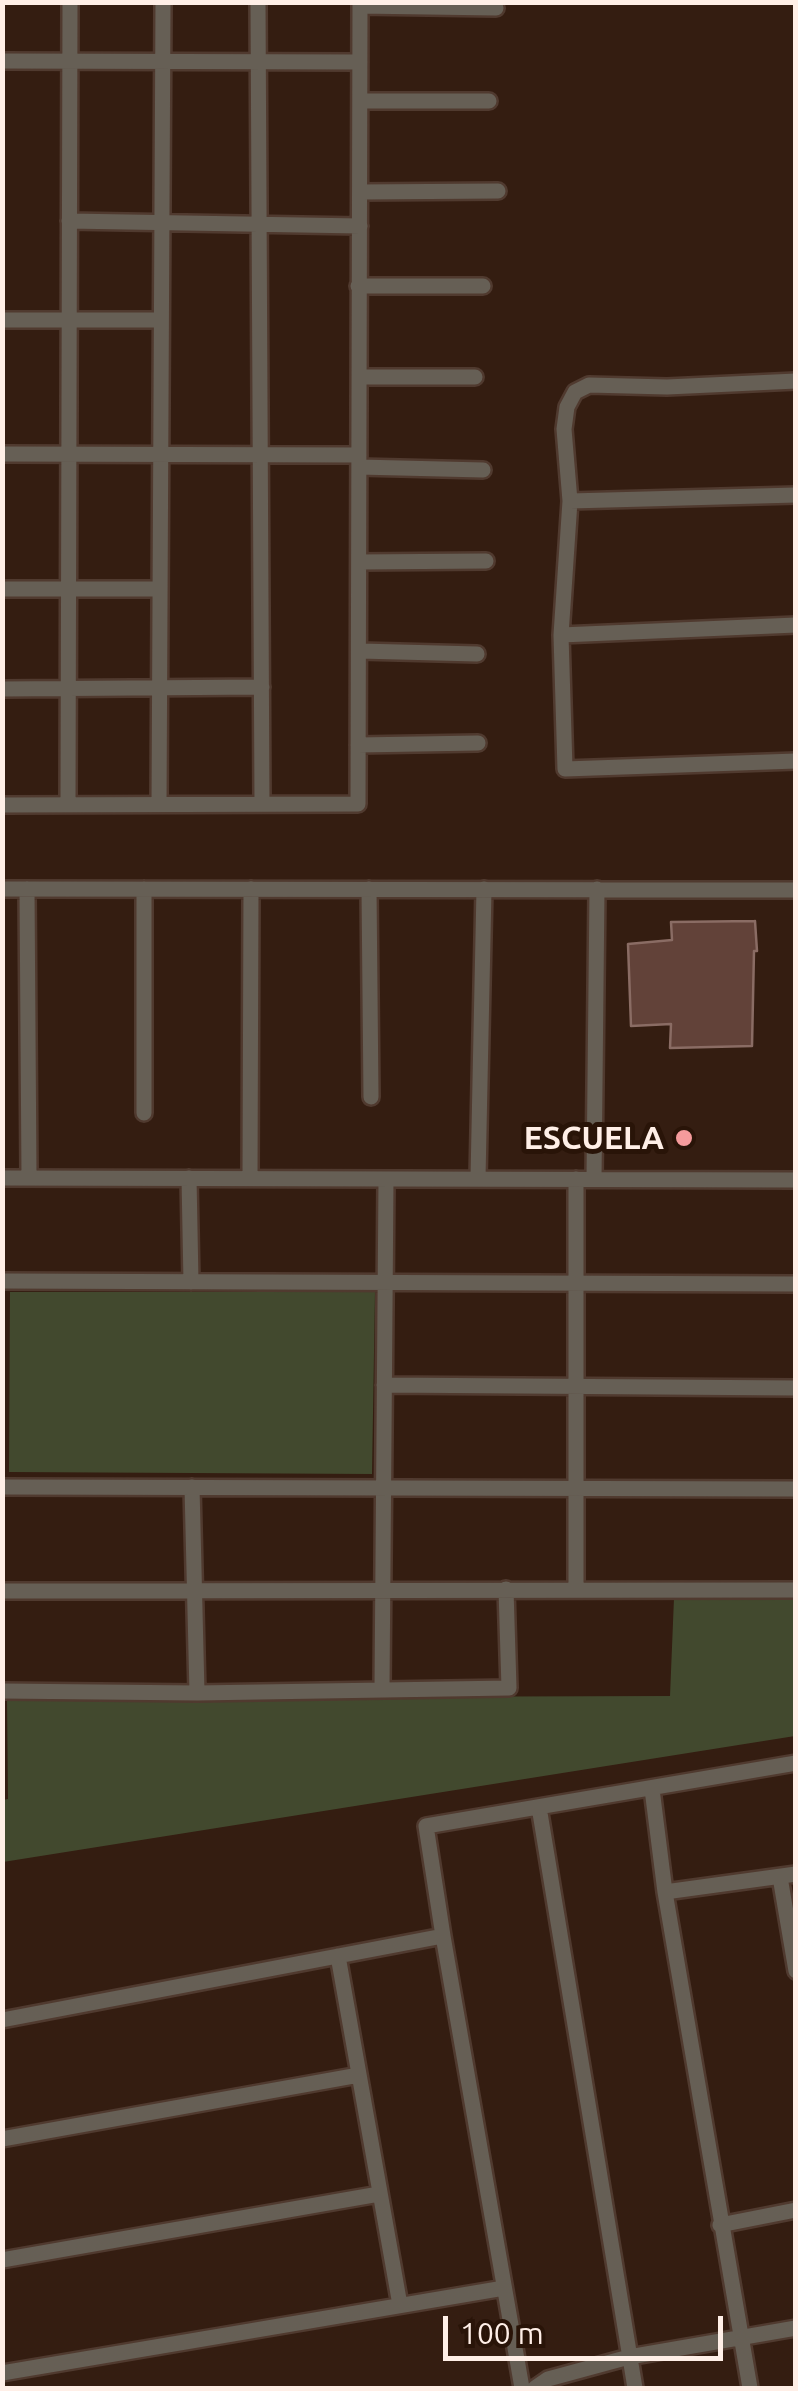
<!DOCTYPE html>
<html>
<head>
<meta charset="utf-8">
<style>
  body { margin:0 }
  #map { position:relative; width:798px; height:2391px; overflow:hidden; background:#341d11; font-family:Ubuntu,sans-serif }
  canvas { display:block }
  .frame { position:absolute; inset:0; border:5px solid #ffefe7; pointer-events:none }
  .scale { position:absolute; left:443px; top:2316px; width:280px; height:45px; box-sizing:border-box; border:5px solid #ffefe7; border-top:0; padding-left:12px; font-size:30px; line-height:35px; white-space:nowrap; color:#ffefe7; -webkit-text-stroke:8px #291408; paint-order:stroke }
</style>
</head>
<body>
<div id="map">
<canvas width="798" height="2391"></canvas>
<div class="frame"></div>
<div class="scale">100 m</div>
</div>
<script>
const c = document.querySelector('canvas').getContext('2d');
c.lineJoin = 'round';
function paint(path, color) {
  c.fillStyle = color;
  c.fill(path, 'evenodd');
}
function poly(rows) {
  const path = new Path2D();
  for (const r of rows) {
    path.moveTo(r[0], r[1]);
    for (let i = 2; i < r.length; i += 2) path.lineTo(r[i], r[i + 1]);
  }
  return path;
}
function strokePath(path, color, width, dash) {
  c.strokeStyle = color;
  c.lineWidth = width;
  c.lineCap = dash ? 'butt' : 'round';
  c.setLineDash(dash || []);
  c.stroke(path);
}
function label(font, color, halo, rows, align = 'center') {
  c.font = font + ' Ubuntu,sans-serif';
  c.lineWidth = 10;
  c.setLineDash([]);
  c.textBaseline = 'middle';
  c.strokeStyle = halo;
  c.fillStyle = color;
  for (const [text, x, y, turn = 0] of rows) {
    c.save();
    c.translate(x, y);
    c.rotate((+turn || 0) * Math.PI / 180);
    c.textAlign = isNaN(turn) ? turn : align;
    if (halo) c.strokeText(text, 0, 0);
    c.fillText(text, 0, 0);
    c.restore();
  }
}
const green = poly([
  [10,1292,375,1292,372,1474,9,1472],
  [674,1598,795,1598,795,1736,3,1862,3,1800,8,1799,7,1698,670,1696]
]);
const building = poly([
  [755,921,757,951,754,951,752,1046,670,1048,671,1024,631,1026,628,944,672,940,671,922,755,921]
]);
const minor = poly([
  [258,2,262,804],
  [360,6,496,8],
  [2,61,360,62],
  [360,101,489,101],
  [360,192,498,191],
  [69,221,360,226],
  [358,286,483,286],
  [2,320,161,320],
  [359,377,475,377],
  [2,454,359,455],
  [359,467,483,470],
  [570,501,564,429,567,407,575,392,589,385,667,387,796,381],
  [359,562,486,561],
  [2,589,160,589],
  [796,625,561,635,565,769,796,761],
  [561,635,570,501,796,495],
  [360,651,477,654],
  [2,689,262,687],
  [358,745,478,743],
  [159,804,163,2],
  [2,805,358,804,360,2],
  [68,805,70,2],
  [2,889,796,890],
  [27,889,29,1177],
  [369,889,371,1097],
  [144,1113,144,889],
  [250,1177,251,889],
  [2,1178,796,1180],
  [189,1178,191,1282],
  [478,1178,484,889],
  [594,1179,597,889],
  [2,1281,796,1284],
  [384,1385,796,1388],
  [2,1487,796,1489],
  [192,1487,197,1693],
  [576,1590,576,1179],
  [2,1591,796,1590],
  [382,1688,386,1179],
  [2,1691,197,1693,509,1688,506,1589],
  [652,1789,665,1892,750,2388],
  [539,1807,635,2388],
  [780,1877,796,1971],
  [665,1892,796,1874],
  [443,1936,426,1826,796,1763],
  [338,1956,400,2305],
  [2,2020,443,1936,522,2388],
  [2,2139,359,2075],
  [720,2225,796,2210],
  [2,2260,379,2194],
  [2,2373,504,2288],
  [535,2388,548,2379,629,2357,796,2328]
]);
const markers = [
  [684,1138,10,"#f59b9c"]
];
const poiNames = [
  ["ESCUELA",664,1138]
];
paint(green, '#42492e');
paint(building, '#624239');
strokePath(building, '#8a6c64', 2.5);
strokePath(minor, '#503a2f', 20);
strokePath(minor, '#665f55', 15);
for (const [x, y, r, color] of markers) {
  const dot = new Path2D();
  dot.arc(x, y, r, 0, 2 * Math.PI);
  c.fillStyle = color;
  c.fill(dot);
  strokePath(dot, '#291408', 4);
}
label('bold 32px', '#ffefe7', '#291408', poiNames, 'right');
</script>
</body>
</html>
